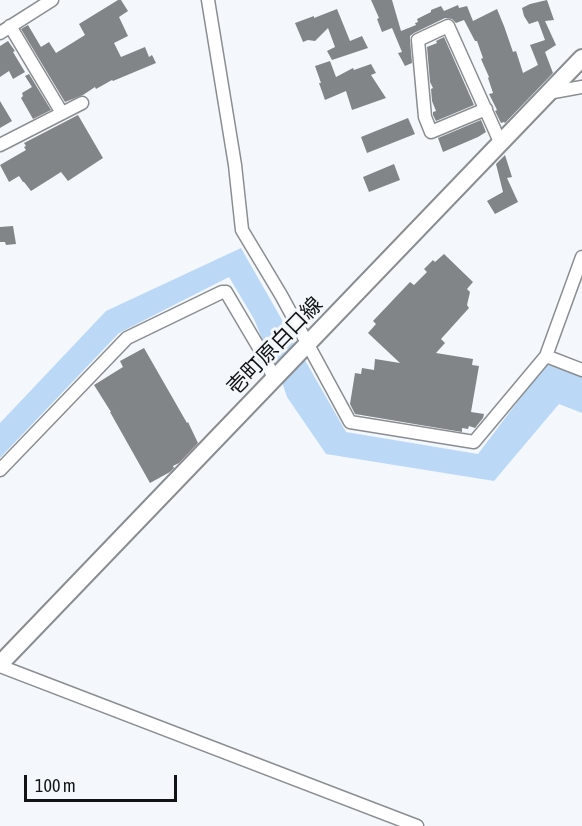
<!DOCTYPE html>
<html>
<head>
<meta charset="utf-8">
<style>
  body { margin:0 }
  #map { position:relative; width:582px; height:826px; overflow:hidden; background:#f4f8fc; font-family:"Asap Condensed",sans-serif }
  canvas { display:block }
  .scale { position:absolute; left:24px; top:775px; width:153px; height:27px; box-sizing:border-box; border:3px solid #111314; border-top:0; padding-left:8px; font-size:18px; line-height:21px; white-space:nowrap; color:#111314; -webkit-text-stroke:4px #f4f8fc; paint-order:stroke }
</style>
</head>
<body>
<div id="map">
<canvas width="582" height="826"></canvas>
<div class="scale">100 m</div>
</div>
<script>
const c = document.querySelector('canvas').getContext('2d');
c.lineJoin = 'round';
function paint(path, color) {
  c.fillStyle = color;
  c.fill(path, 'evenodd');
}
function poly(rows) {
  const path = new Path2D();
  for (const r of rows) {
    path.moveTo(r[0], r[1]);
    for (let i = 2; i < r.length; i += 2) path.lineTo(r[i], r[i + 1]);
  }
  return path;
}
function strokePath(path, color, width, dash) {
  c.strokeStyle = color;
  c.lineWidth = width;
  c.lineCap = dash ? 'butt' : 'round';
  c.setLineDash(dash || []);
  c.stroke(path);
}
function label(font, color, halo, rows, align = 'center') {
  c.font = font + ' "Asap Condensed","Noto Sans JP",sans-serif';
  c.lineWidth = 6;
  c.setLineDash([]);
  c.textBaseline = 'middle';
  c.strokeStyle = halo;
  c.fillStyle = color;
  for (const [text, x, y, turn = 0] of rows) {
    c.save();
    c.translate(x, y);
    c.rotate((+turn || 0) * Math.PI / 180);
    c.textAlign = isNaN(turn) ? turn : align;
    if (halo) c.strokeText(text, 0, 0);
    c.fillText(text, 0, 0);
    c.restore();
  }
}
const water = poly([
  [241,248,346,432,478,454,546,364,582,377,582,413,559,404,494,481,326,454,287,397,274,358,265,346,254,319,229,277,119,333,0,458,0,423,106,311]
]);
const building = poly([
  [118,0,121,0,128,11,119,17,128,36,114,43,121,57,145,47,149,57,152,55,156,63,113,81,112,80,96,89,95,87,83,95,65,102,21,29,28,25,41,47,49,42,56,53,85,35,79,24],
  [371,0,392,0,401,31,416,25,415,23,418,22,417,19,431,12,431,10,441,6,444,11,458,5,459,8,467,6,473,21,497,9,504,26,513,52,516,51,523,73,538,65,530,45,545,40,538,21,529,24,524,16,522,8,530,4,547,0,554,20,545,21,556,45,545,52,553,73,505,123,504,122,501,123,495,111,497,110,489,94,493,93,488,78,489,77,481,59,483,58,477,41,475,41,464,20,456,23,452,19,445,18,414,33,410,36,410,40,412,63,405,66,398,53,402,52,392,28,382,32,377,19,379,18],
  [337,9,350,41,362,36,368,48,332,60,327,51,335,47,328,28,315,41,308,40,303,42,295,23,314,16,314,18],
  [444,37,474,105,436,121,433,115,433,112,436,111,432,101,431,89,433,88,430,82,427,47,437,43,436,41],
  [8,41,15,51,13,52,25,72,13,79,9,71,0,77,0,46],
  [330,61,336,77,353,68,354,70,371,64,376,73,371,75,386,98,352,110,346,91,325,100,319,83,321,83,315,66],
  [29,74,51,110,33,119,21,98,23,96,22,93,32,87,25,76],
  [0,101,12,121,0,128],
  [78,115,103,158,68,181,61,172,31,191,24,182,23,182,19,176,9,182,0,165,26,150,24,147,26,146,24,143],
  [408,118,415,134,367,153,361,137],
  [481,120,486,132,478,137,443,152,438,138],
  [505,155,512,177,507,178,518,202,495,214,487,201,503,192,496,164],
  [394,164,400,180,369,192,363,177],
  [13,226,16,244,6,245,5,242,0,242,0,227],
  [444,254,473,282,467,289,470,292,467,305,469,308,441,339,445,343,436,353,473,359,472,365,479,366,471,412,484,414,483,418,475,428,469,426,468,429,462,428,462,432,355,414,350,404,355,373,361,374,362,368,374,370,375,359,400,363,368,333,376,324,373,321,410,282,414,285,427,272,424,269,433,260,435,262],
  [144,348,187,423,188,422,198,443,179,463,173,466,174,468,170,472,150,483,110,412,111,412,94,385,123,367,120,361]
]);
const street = poly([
  [208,0,235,165,242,230,281,295,350,422,474,442,546,356,582,257],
  [10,26,62,113],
  [0,33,52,0],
  [548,93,582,87],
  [486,109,431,132,425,117,418,40,448,26,501,144],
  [0,145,82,103],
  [546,356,582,370],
  [0,470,127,338,222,292,226,292,265,358,274,379],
  [0,666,417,826]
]);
const secondary = poly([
  [0,664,582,58]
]);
const streetNames = [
  ["壱町原白口線",275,346,-46]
];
paint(water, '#bbd9f7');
paint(building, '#818588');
strokePath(street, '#8a8e91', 15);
strokePath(secondary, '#8a8e91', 20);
strokePath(street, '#fff', 12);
strokePath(secondary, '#fff', 16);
label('21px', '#111314', '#f4f8fc', streetNames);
</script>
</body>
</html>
